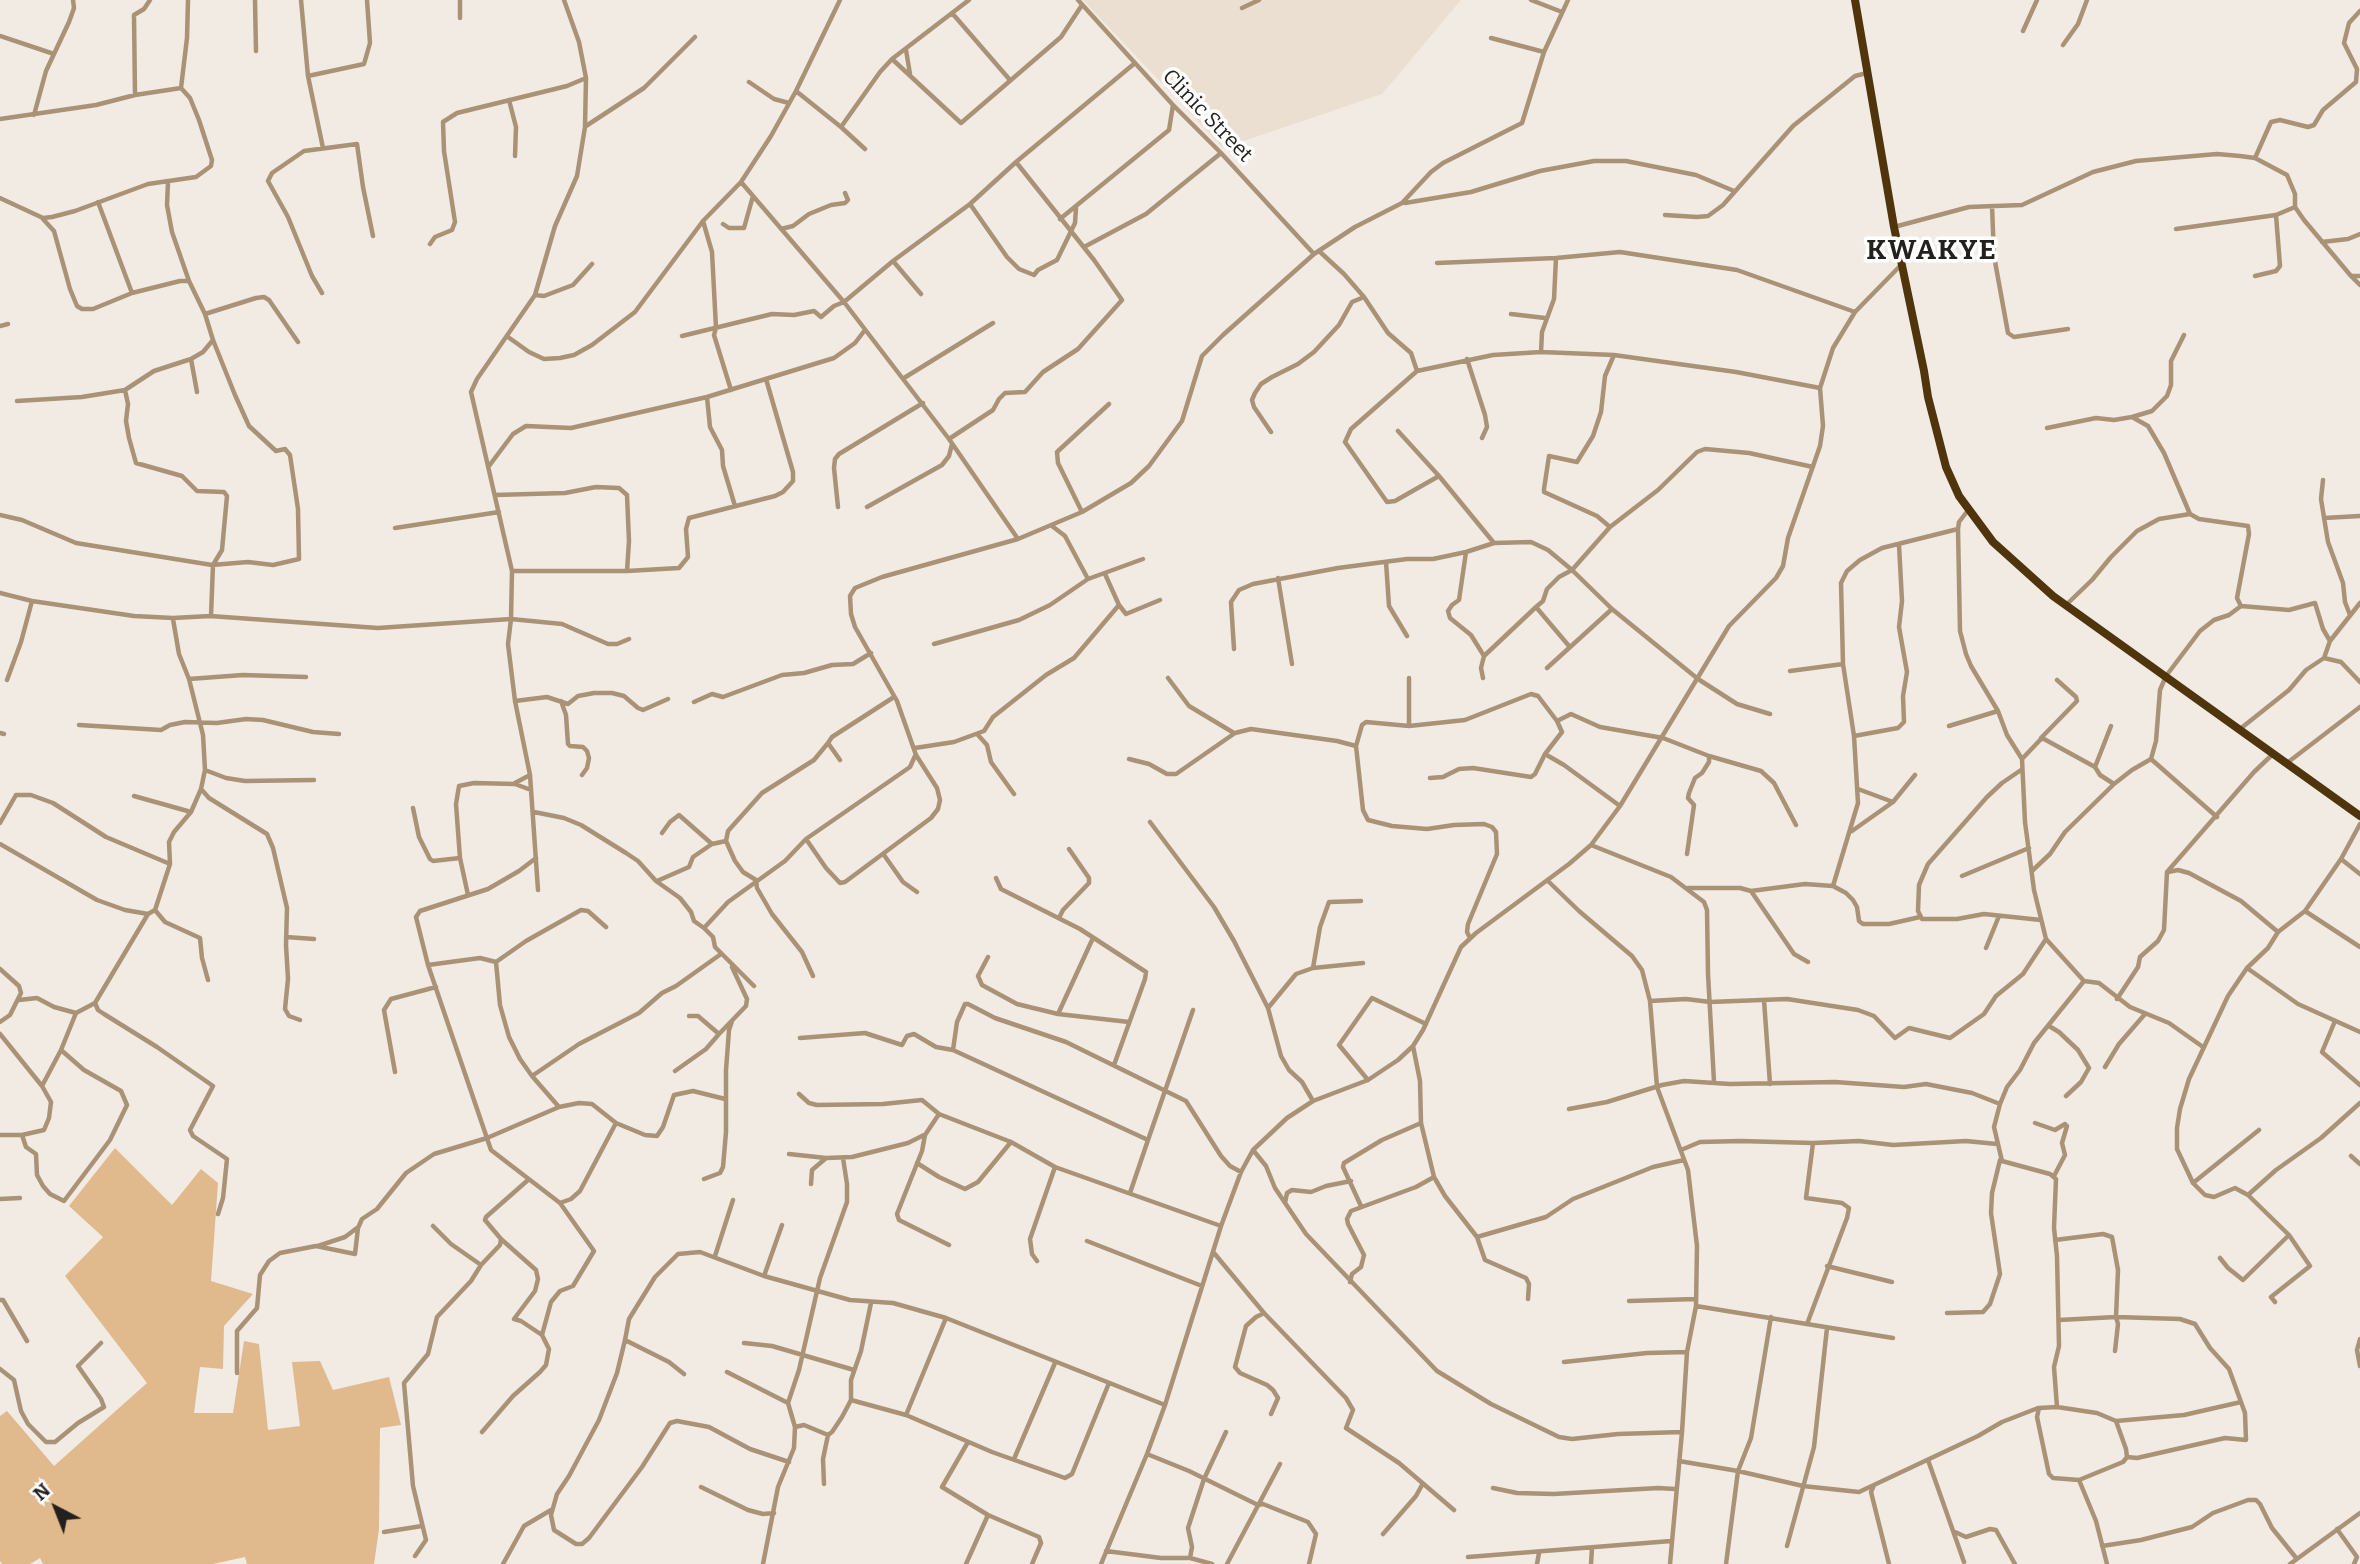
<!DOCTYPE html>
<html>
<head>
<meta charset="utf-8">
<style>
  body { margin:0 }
  #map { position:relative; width:2360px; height:1564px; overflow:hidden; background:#f1ebe3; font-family:Bitter,serif }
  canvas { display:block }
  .north { position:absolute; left:21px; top:1473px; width:70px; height:70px; -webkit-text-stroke:5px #fff; paint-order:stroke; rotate:318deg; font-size:19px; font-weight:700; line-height:28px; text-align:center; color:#23211e }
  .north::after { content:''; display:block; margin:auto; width:24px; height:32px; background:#23211e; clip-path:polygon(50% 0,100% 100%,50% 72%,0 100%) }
</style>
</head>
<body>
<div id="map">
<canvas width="2360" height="1564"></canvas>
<div class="north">N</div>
</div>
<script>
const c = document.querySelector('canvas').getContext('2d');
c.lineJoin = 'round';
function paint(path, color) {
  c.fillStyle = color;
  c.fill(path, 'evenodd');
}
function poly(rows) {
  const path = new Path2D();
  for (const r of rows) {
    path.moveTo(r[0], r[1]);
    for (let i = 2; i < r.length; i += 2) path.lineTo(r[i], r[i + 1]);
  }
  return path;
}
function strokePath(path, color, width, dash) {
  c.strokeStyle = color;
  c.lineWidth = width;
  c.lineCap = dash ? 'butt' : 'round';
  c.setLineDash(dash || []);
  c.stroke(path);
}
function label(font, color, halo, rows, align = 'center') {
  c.font = font + ' Bitter,serif';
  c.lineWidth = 7;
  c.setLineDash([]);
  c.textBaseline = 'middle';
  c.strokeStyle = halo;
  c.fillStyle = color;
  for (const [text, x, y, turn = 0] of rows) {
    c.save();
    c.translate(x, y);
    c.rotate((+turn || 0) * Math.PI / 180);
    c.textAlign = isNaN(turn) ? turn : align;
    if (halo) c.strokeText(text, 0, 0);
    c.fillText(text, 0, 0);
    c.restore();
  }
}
const built = poly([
  [1083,0,1461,0,1382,94,1223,148]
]);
const green = poly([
  [115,1148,172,1205,201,1169,218,1183,211,1281,253,1294,224,1326,223,1369,200,1367,194,1413,233,1413,244,1341,259,1344,268,1430,300,1426,292,1362,320,1361,333,1390,389,1377,401,1425,380,1428,379,1529,374,1564,247,1564,245,1557,213,1564,43,1564,40,1558,30,1564,2,1564,0,1561,0,1416,7,1411,54,1466,147,1383,65,1276,103,1237,69,1206]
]);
const street = poly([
  [255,0,256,51],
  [301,0,308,76,323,148],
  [460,0,460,18],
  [1078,0,1173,105,1221,153,1314,254],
  [1531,0,1562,12],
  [1242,8,1259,0],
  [952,13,1010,80],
  [2023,31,2037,0],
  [0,36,54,54,46,71,34,115],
  [1491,38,1544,52],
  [2063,45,2078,24,2087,0],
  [906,50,910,74],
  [54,54,69,22,74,8,73,0],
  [892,59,961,123,1061,37,1082,5],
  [308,76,364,64,370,43,367,0],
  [749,82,774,99,789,103],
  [181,88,187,38,188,0],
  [796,91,841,127,880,72,892,59,969,0],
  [135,95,134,15,144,9,150,0],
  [509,100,516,127,515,156],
  [0,119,96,105,135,95,181,88,190,98,199,120,212,160,211,166,196,177,148,184,75,211,52,217,43,218,0,198],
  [586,126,644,88,695,37],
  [841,127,865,149],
  [2255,158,2271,122,2280,120,2308,127,2314,125,2323,110,2356,82,2357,69,2344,43,2349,23,2360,11],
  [741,182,844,302,893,261,970,204,1016,162,1135,63],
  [98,202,132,293],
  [1405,203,1471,192,1540,171,1594,161,1626,161,1696,175,1734,191],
  [970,204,1007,257,1019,269,1034,275,1038,270,1057,260,1075,223,1076,208],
  [1992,206,1994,256,2008,333,2014,337,2068,329],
  [1665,215,1697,217,1708,216,1723,205,1793,126,1855,76,1867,73],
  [43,219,54,231,70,289,77,306,82,309,93,309,132,293,180,281,189,281],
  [1060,219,1169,130,1173,105],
  [703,221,712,252,716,328,714,335,731,390],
  [723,224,729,228,744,228,753,196],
  [1894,227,1969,207,2022,205,2093,172,2136,161,2217,154,2240,156,2255,158,2287,175,2295,194,2295,207,2304,220,2351,276,2360,276],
  [781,229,793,226,809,214,831,205,845,203,848,200,845,193],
  [2176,229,2276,215,2295,207],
  [2322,242,2348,239,2360,234],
  [430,244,435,237,452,230,455,222,444,151,443,122,457,113,567,86,586,78],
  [1084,247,1146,214,1221,153],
  [1319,251,1344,274,1364,297],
  [893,261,921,294],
  [1437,263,1556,258,1620,252,1737,270,1855,312],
  [2255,276,2276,271,2280,266,2276,215],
  [2352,277,2360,285],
  [322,293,312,276,288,217,268,181,272,173,304,151,357,144,363,187,373,236],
  [535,295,544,296,573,285,592,264],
  [205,314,256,298,264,297,269,300,298,342],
  [1511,314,1545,318],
  [0,326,8,324],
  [682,336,772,314,794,315,814,311,821,317,834,306,844,302,949,439,1018,539,882,577,855,588,850,596,851,614,855,627,897,701,916,755,937,788,940,800,938,809,931,818,845,882,840,883,826,868,806,839],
  [508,337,529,352,544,359,560,358,574,355,592,345,635,312,703,221,741,182,771,136,796,91,840,0],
  [1541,352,1542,332,1554,299,1556,258],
  [191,359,197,392],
  [1467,359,1485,415,1487,427,1482,438],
  [904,378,993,323],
  [125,390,128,404,126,421,129,438,136,463,182,476,197,491,224,492,227,496,222,550,213,565,211,616],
  [707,397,710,427,722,450,723,466,735,506],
  [17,401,82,397,125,390,154,371,191,359,203,352,213,340],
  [2132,417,2152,411,2167,396,2171,385,2171,361,2184,335],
  [2047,428,2096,418,2114,420,2132,417,2148,426,2164,453,2190,514],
  [1398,431,1439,476],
  [1271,432,1254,407,1252,400,1255,393,1261,384,1272,377,1298,364,1314,352,1339,325,1352,302,1364,297,1388,333,1411,353,1417,371],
  [949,439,993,410,999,399,1005,393,1025,392,1043,372,1078,349,1122,300,1094,260,1016,162],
  [489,466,513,434,526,426,571,428,707,397,834,358,855,343,865,330],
  [2323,480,2321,499,2328,542,2343,583,2345,602,2350,615],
  [495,495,565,493,596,487,619,488,627,495,629,541,627,571],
  [838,507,834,468,835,459,839,454,923,403],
  [867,507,942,465,949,456,952,444],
  [1969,509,1959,522,1958,529,1960,631,1966,654,1971,666,1998,711,2007,735,2022,759,2025,822,2034,890,2046,939,2084,981,2034,1043,2020,1070,2007,1087,2000,1104,1994,1127,2002,1161,2050,1174,2056,1179,2054,1228,2057,1256,2059,1346,2054,1367,2057,1407,2039,1408,2037,1417,2049,1474,2053,1478,2079,1480,2096,1521,2107,1564],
  [1082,512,1058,463,1057,452,1109,404],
  [0,515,22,520,76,543,212,565,248,562,273,565,299,559,298,509,290,455,285,449,276,451,249,426,235,395,213,340,205,314,189,281,172,232,167,205,168,182],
  [2324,518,2360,516],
  [1052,526,1065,536,1088,579],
  [1610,527,1597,516,1544,492,1544,489,1549,456,1577,462,1593,436,1601,412,1605,376,1614,355],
  [395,528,499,512],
  [1018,539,1082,512,1131,483,1149,466,1182,421,1202,356,1223,335,1314,254,1355,227,1402,203,1431,172,1443,163,1522,123,1544,52,1568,0],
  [1494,543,1439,476,1395,501,1387,502,1345,442,1351,429,1417,371,1493,355,1541,352,1614,355,1736,372,1820,388],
  [1466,552,1459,600,1452,605,1448,611,1450,618,1471,635,1484,656],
  [1386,562,1389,606,1407,636],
  [512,571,627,571,679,568,688,557,686,529,689,518,775,496,783,492,793,481,793,472,766,379],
  [1105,574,1119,605,1126,614,1160,600],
  [1278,578,1292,664],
  [0,593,32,601,134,616,173,618,210,616,378,628,511,619,512,571,471,392,477,379,535,295,555,226,577,176,585,127,586,78,579,42,564,0],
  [2066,605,2092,580,2111,557,2137,531,2159,519,2190,514,2199,519,2248,526,2249,534,2237,598,2241,606],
  [1536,607,1569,646],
  [934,644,1019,620,1050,605,1088,579,1143,559],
  [1234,649,1231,602,1239,590,1253,584,1338,568,1407,559,1433,559,1466,552,1494,543,1531,542,1548,550,1572,570,1612,609,1698,679,1737,704,1770,714],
  [2324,658,2341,662,2360,682],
  [1547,668,1612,609],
  [1790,671,1843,664],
  [1168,678,1189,706,1234,733],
  [1409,678,1409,726,1366,722,1362,725,1356,746,1363,810,1368,820,1392,826,1427,829,1454,825,1484,824,1492,827,1496,832,1497,854,1468,924,1467,932,1470,938],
  [1483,678,1481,668,1484,656,1536,607,1543,601,1547,589,1559,577,1572,570,1610,527,1658,490,1697,452,1705,449,1749,453,1813,467],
  [189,679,243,675,306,677],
  [7,680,21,642,32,601],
  [515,701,547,697,568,704,578,696,594,693,612,693,624,696,638,708,643,710,668,699],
  [561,701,566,715,568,744,570,746,583,747,587,751,589,758,587,768,582,775],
  [694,702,712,694,723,697,782,675,804,673,832,665,853,664,871,653],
  [79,725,161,730,170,725,185,722,217,723,246,719,263,720,313,732,339,734],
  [1409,726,1465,720,1531,694,1538,696,1557,721],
  [1949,726,1998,711],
  [2240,729,2289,690,2306,670,2324,658,2330,641,2360,603],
  [0,733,4,734],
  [978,735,987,745,991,762,1014,794],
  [1854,736,1898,728,1904,722,1903,696,1907,672,1899,627,1902,601,1899,545],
  [2041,738,2077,701,2076,697,2057,680],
  [915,748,954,742,984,731,993,717,1046,675,1074,658,1119,605],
  [1545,754,1562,732,1557,721,1571,714,1600,727,1663,738,1709,756,1761,771,1774,783,1796,825],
  [1129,759,1149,764,1167,774,1176,774,1235,733,1251,729,1337,741,1356,746],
  [2022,759,2041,739,2044,739,2095,767,2100,775,2114,784],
  [2151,759,2217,817],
  [840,760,828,743,832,737,894,697],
  [2287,763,2360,707],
  [2095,767,2111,726],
  [205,770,226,778,245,781,314,780],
  [2021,770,2002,783,1987,797,1928,864,1919,885,1918,911,1922,919,1957,919,1984,914,2041,920],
  [1430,778,1443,777,1459,769,1473,768,1531,777,1535,774,1545,754,1564,765,1620,806],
  [515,783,530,775],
  [201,789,209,798,267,834,273,848,287,908,286,945,288,979,285,1009,289,1016,300,1020],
  [1858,789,1893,802],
  [134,796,191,812],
  [413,808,419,837,430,859,433,861,460,858,456,804,459,786,474,783,515,784,531,790],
  [534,812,564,818,581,825,626,853,638,861,656,881,680,898,691,912,694,921,704,928],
  [1150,822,1214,907,1234,941,1268,1008,1281,1056,1289,1070,1302,1082,1313,1101],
  [0,823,16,795,31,795,53,803,106,837,170,864],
  [1852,831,1893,802,1915,775],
  [662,833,670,822,679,815,712,844,726,841],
  [0,844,97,900,125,910,148,914],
  [1591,845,1671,877,1704,902,1707,910,1708,974,1714,1082],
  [1687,854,1694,805,1688,798,1689,793,1695,778,1702,773,1709,762,1709,756],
  [884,855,903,882,917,892],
  [460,858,468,895],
  [536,858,519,871,488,889,420,911,416,917,428,965,491,1150,560,1203,594,1251,573,1286,560,1291,551,1302,542,1335],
  [2341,859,2360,874],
  [2033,870,2050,854,2065,832,2114,784,2132,770,2151,759,2156,741,2160,690,2166,676,2200,631,2214,620,2229,615,2241,606,2289,610,2315,603,2323,629,2330,641],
  [2168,872,2178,870,2189,873,2241,901,2278,932],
  [1962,876,2029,848],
  [996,878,1001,889,1080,929,1146,972,1145,979,1114,1065],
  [657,881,689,867,693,857,712,844],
  [1548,881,1579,911,1632,956,1642,970,1650,1001,1657,1087,1688,1170,1697,1246,1696,1306,1687,1352,1682,1432,1670,1564],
  [1833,886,1858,803,1854,736,1843,664,1841,583,1847,571,1860,560,1882,548,1958,529],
  [1688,888,1740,888,1751,891,1805,884,1833,886,1846,893,1853,900,1857,907,1859,921,1863,924,1889,924,1920,917],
  [538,890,530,775,515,701,508,644,511,619,562,624,608,644,617,644,629,639],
  [1751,891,1794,954,1808,962],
  [155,910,165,922,200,938,202,958,208,980],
  [2305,911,2360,947],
  [1059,918,1063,910,1089,883,1089,878,1069,849],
  [286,937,314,939],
  [1093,938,1058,1014,1129,1022],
  [1986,948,1999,916],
  [988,957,978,976,982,985,1017,1004,1058,1014],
  [428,965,480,958,496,962],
  [1313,968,1320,927,1329,902,1361,901],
  [2247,968,2298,1004,2360,1032],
  [0,969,19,986,21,993,10,1015,0,1022],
  [813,976,802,952,772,914,757,888,756,880,743,872,735,861,726,841,728,831,762,793,814,760,828,743],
  [2084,981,2099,983,2130,1007,2169,1023,2203,1047],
  [754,986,715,947,713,937,704,928,728,902,785,861,806,839,910,767,915,756],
  [2117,999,2138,967,2140,957,2158,941,2164,930,2167,872,2254,772,2274,753],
  [19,1000,37,998,54,1007,76,1013],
  [1764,1000,1770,1084],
  [1650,1001,1686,999,1710,1002,1787,999,1858,1010,1874,1016,1895,1038,1909,1028,1950,1038,1984,1014,1996,996,2023,974,2046,939],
  [95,1003,98,1010,104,1014,157,1047,213,1086,190,1130,193,1136,227,1159,223,1198,218,1214],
  [1268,1008,1296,974,1313,968,1363,963],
  [689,1016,698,1016,719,1034,746,1006,747,999,732,967],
  [2335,1021,2322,1052,2360,1085],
  [2049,1026,2059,1032,2078,1050,2089,1068,2081,1082,2066,1096],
  [0,1034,42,1086],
  [800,1038,865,1033,902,1045,907,1036,914,1034,936,1047,953,1050,1148,1140,1193,1010],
  [1413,1046,1420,1081,1421,1123,1434,1177,1445,1196,1477,1237,1485,1260,1526,1278,1529,1284,1528,1299],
  [61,1050,42,1086,51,1102,49,1118,44,1130,22,1135,26,1147,36,1154,37,1175,43,1186,50,1194,64,1201,110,1140,127,1105,121,1091,84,1070,61,1050,76,1013,95,1003,148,914,155,910,170,864,169,842,174,832,191,812,201,789,205,770,203,735,189,679,179,654,173,619],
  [953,1050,957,1022,965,1004,968,1004,995,1018,1066,1042,1186,1101,1221,1156,1230,1166,1241,1172],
  [2105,1067,2119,1044,2145,1014],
  [675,1071,706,1049,719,1034],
  [395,1072,384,1010,391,999,436,987],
  [532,1076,579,1044,639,1013,662,993,676,986,721,954],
  [1368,1080,1339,1045,1372,998,1426,1024],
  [799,1094,809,1103,817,1105,883,1104,922,1100,939,1114,1011,1142,1055,1167,1221,1226],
  [1569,1109,1607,1102,1662,1085,1684,1081,1730,1084,1835,1082,1904,1087,1926,1084,1972,1093,2000,1104],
  [939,1114,925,1135,922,1151,897,1214,899,1220,949,1245],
  [616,1123,645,1135,657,1136,663,1127,674,1095,693,1091,725,1099],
  [2035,1123,2055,1130,2065,1124,2067,1126,2062,1143,2065,1155,2054,1176],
  [0,1135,22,1135],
  [1253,1150,1266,1166,1275,1188,1306,1234,1437,1371,1491,1404,1559,1437,1572,1439,1618,1434,1682,1432],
  [1681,1150,1700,1142,1740,1141,1813,1143,1859,1141,1893,1145,1966,1141,1997,1144],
  [789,1154,826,1158,852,1157,908,1143,924,1135],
  [2351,1156,2360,1164],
  [917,1163,939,1177,965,1189,978,1182,1011,1142],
  [704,1179,720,1173,723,1167,726,1132,726,1070,729,1030,732,1021],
  [2193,1183,2259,1130],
  [811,1184,812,1170,825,1159],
  [1130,1193,1148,1140],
  [2248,1195,2276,1170,2321,1138,2360,1103],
  [0,1199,20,1198],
  [560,1203,571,1199,580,1191,616,1123,592,1104,579,1103,559,1107,532,1076,520,1059,509,1037,500,1005,496,962,526,941,581,910,588,911,606,927],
  [1285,1203,1287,1193,1292,1190,1311,1192,1326,1186,1351,1181],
  [1361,1206,1343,1167,1344,1163,1382,1140,1421,1123],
  [433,1226,451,1244,481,1265],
  [1477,1237,1546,1217,1573,1199,1653,1167,1684,1160],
  [2055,1240,2103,1234,2112,1237,2118,1270,2116,1317,2180,1319,2195,1324,2210,1348,2229,1369,2245,1413,2246,1440,2225,1438,2137,1458,2127,1457],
  [1087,1241,1202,1286],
  [318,1246,345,1237,357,1228],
  [1214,1253,1264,1313,1346,1398,1353,1410,1346,1428,1399,1463,1454,1510],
  [715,1256,733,1200],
  [2220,1258,2228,1268,2243,1280,2289,1235],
  [1037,1261,1032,1254,1030,1239,1055,1167],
  [1827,1266,1892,1282],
  [764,1276,782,1225],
  [1350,1282,1352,1274,1361,1267,1364,1255,1348,1224,1347,1219,1351,1211,1416,1187,1434,1177],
  [0,1300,3,1300,27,1341],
  [1629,1301,1696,1299],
  [2275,1302,2271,1297,2310,1266,2289,1235,2248,1195,2235,1188,2214,1197,2205,1195,2193,1183,2177,1149,2177,1128,2180,1109,2189,1079,2228,996,2247,968,2268,948,2278,932,2305,911,2341,859,2360,824],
  [1696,1306,1893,1338],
  [1264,1313,1256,1317,1246,1326,1235,1367,1240,1373,1267,1385,1273,1390,1278,1398,1271,1414],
  [1947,1313,1983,1312,1990,1304,2000,1274,1991,1213,1992,1193,2000,1160],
  [2059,1320,2116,1317,2118,1324,2115,1351],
  [1807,1324,1847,1218,1849,1208,1842,1203,1806,1198,1813,1143],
  [2360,1339,2357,1350,2360,1366],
  [625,1340,629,1319,655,1277,678,1254,700,1252,764,1276,850,1300,893,1303,946,1318,1165,1405],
  [744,1343,772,1346,854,1370],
  [1564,1362,1647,1353,1687,1352],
  [0,1369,14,1380,21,1411,28,1424,46,1442,55,1442,78,1423,104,1407,101,1399,78,1366,101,1343],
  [727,1372,788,1403],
  [237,1373,237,1331,257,1308,260,1275,269,1261,280,1253,316,1246,355,1254,358,1228,362,1219,377,1209,406,1173,434,1154,487,1138,559,1107],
  [684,1374,669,1362,625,1340,617,1373,599,1420,569,1476,557,1494,551,1515,554,1530,576,1544,582,1544,589,1538,642,1467,670,1423,677,1421,709,1427,750,1449,789,1462],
  [851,1400,906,1415,992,1452,1065,1478,1072,1474,1109,1383],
  [2057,1407,2097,1413,2116,1421,2126,1449,2127,1457,2123,1462,2079,1480],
  [906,1415,946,1318],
  [2116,1421,2184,1415,2241,1402],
  [795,1427,804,1425,828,1435,832,1432,842,1417,851,1400,851,1380,861,1351,871,1303],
  [482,1432,513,1396,540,1372,546,1365,549,1349,542,1335,521,1321,514,1319,535,1291,538,1279,536,1270,501,1239],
  [968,1442,942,1487,988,1515,1039,1537,1041,1543,1032,1564],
  [1147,1454,1189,1471,1258,1505,1263,1504,1308,1522,1316,1534,1309,1564],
  [1014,1459,1055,1363],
  [1928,1460,1964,1562],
  [1679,1461,1738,1471,1803,1486,1859,1492,1978,1436,2002,1422,2038,1408],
  [824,1484,823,1459,828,1435],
  [1874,1485,1871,1492,1889,1564],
  [701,1487,748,1510,763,1514,774,1513],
  [1493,1488,1517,1493,1554,1494,1658,1488,1675,1489],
  [2337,1529,2357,1557,2354,1564],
  [384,1532,422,1526],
  [1955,1532,1966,1537,1990,1529,1996,1530,2015,1564],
  [1383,1534,1416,1496,1422,1485],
  [1787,1546,1814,1447,1827,1328],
  [2102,1546,2141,1540,2192,1527,2213,1513,2248,1500,2256,1500,2260,1504,2272,1528,2297,1559],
  [1106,1551,1161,1558,1190,1558,1212,1564],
  [415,1556,426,1540,413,1486,404,1383,428,1354,437,1317,471,1281,481,1265,500,1245,501,1239,485,1220,486,1217,528,1180],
  [1468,1557,1671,1541],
  [1190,1558,1192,1547,1188,1528,1204,1479,1226,1432],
  [503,1564,524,1526,551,1510],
  [763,1564,778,1487,794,1448,795,1427,788,1403,799,1370,820,1278,847,1202,847,1184,843,1158],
  [966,1564,988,1515],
  [1101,1564,1147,1454,1165,1405,1221,1226,1241,1172,1253,1150,1287,1118,1313,1101,1368,1080,1398,1060,1413,1046,1423,1030,1461,947,1476,933,1569,864,1591,845,1620,806,1729,626,1776,578,1783,566,1788,538,1820,446,1823,426,1820,388,1833,348,1855,312,1901,265],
  [1227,1564,1280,1464],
  [1537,1564,1539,1553],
  [1591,1564,1592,1548],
  [1726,1564,1738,1471,1751,1438,1771,1317],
  [2290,1564,2360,1513]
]);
const highway = poly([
  [1855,0,1894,227,1924,371,1928,397,1946,467,1959,496,1993,542,2053,596,2360,816]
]);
const streetNames = [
  ["Clinic Street",1207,116,46]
];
const districtNames = [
  ["KWAKYE",1932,251]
];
paint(built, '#eadfd1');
paint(green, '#e0ba8d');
strokePath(street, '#aa9276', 4.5);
strokePath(highway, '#4f340c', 8);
label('21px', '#23211e', '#fff', streetNames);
c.letterSpacing = '2px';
label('bold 28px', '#23211e', '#fff', districtNames);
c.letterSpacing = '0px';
</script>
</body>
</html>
